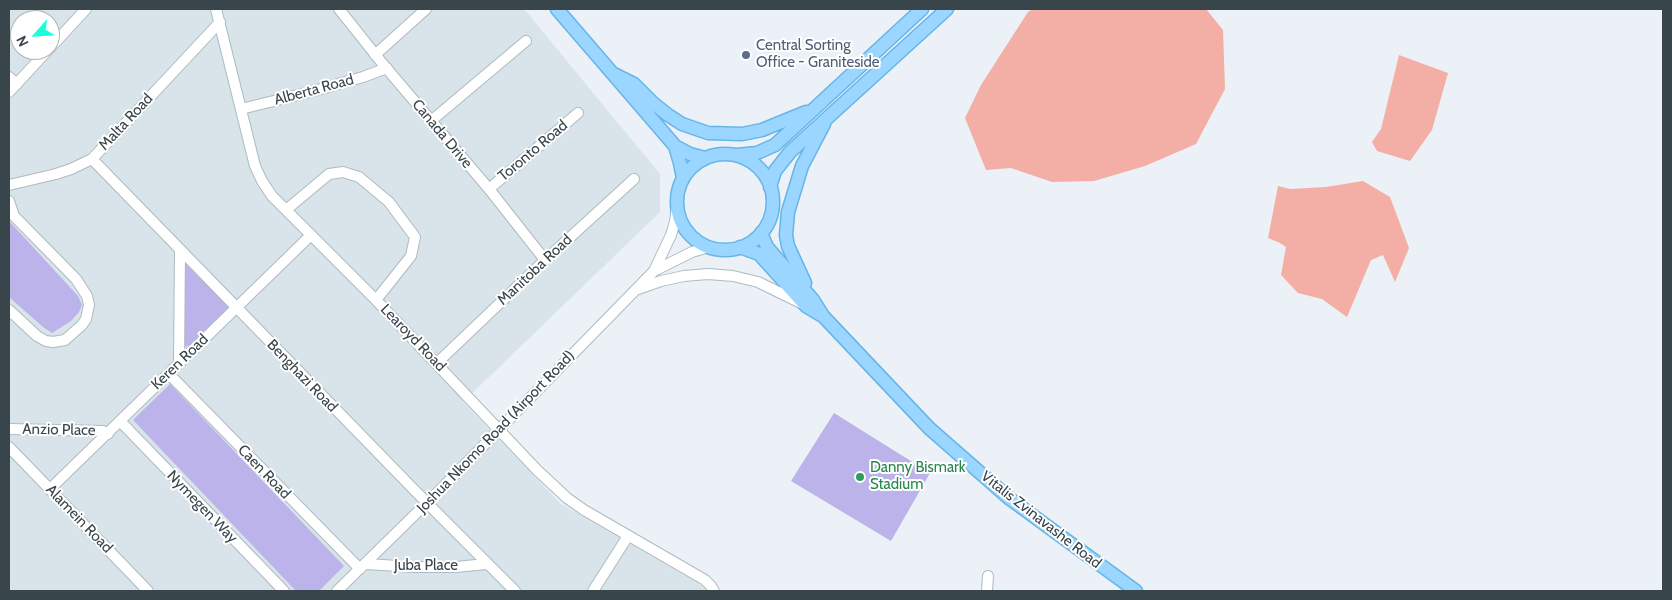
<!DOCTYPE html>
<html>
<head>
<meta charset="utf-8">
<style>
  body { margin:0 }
  #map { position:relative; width:1672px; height:600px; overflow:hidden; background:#ebf1f6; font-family:Cabin,sans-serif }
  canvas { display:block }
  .frame { position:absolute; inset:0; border:10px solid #38454a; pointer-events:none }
  .north { position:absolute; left:10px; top:10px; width:50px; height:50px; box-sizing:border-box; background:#fff; border:1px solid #afb5b7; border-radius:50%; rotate:244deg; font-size:14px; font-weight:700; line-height:20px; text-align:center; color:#38454a }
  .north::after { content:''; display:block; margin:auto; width:18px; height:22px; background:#18ffdb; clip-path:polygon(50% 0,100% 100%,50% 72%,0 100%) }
</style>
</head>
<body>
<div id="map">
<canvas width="1672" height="600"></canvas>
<div class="frame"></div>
<div class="north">N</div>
</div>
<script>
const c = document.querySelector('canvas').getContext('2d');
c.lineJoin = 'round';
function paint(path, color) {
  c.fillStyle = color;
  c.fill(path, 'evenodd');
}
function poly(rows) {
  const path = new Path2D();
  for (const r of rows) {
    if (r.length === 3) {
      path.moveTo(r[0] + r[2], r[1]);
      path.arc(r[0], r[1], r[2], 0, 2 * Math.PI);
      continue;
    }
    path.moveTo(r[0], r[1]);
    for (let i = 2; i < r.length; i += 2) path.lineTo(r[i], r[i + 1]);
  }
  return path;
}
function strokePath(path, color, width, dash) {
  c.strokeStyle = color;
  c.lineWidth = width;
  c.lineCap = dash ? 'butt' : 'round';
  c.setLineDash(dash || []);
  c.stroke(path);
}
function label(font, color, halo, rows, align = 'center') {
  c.font = font + ' Cabin,sans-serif';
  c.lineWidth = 4;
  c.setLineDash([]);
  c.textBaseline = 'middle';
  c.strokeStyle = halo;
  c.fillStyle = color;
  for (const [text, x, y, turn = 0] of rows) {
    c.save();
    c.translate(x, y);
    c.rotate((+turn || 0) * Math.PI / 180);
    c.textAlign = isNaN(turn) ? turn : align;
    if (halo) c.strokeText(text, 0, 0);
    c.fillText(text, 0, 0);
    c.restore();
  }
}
const residential = poly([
  [9,9,524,9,660,174,660,212,463,402,561,504,711,591,9,591],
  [20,20,50,20,50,50,20,50]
]);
const green = poly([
  [9,221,78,296,82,305,79,312,71,321,52,333,43,327,9,297],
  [184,259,229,307,190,345,185,347,183,341],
  [170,384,344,566,319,591,296,591,133,420],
  [834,413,930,473,891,541,791,481]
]);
const water = poly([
  [1033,9,1206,9,1223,30,1225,89,1196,144,1145,166,1094,181,1052,182,1011,168,986,170,965,118,981,85,1028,12],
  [1399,55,1448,73,1432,130,1410,161,1377,151,1372,142,1381,129],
  [1363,181,1390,197,1409,248,1395,282,1383,255,1371,260,1347,317,1322,299,1298,293,1281,275,1286,247,1280,243,1268,238,1278,186,1290,189,1326,187]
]);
const minor = poly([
  [216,9,255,166,262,181,272,196,376,300,537,470,567,498,584,510,705,580,711,586,714,591],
  [339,9,382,63,489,189,545,260],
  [50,48,86,9],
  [375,55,426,9],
  [9,77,17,84],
  [9,92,48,50],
  [241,109,310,92,363,77,387,68],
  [431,121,526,41],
  [92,159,427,503,515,591],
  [9,185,56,174,71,169,92,159,220,22],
  [489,189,578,113],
  [9,201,14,216,76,279,87,296,89,305,86,319,82,325,65,340,53,342,46,341,37,336,9,310],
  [286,210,329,174,343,172,359,177,389,202,415,237,411,256,376,300],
  [654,271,692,252,709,247],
  [638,289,661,281,684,276,708,274,733,276,758,282,801,303],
  [179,362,180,250],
  [437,363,543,262,634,179],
  [169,374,360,569],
  [120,421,284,591],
  [9,429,103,431,108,434],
  [9,447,148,591],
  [50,489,311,235],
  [366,564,414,567,456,567,486,564],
  [337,591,442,488,654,271,671,235,675,222,677,207],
  [593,591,628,536],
  [987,591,988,576]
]);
const major = poly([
  [557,9,675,146,680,163,683,178],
  [612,73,634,84,653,103,668,115,682,124,708,133,742,134,762,130,806,112],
  [675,146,690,154,705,158],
  [725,202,48],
  [737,155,757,153,775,145,922,9],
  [770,187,775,171,790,152,947,9],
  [761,233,767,247,813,300,823,316,929,428,1010,499,1136,591],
  [740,247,759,254,806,306,821,315],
  [805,283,788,246,786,235,788,212,802,166,824,124]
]);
const markers = [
  [746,55,5,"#5c6f8a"],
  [860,477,5,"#2e9e5b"]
];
const serviceNames = [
  ["Central Sorting",756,46],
  ["Office - Graniteside",756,63]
];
const streetNames = [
  ["Alberta Road",314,90,-15],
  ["Malta Road",126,122,-47],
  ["Canada Drive",442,134,50],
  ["Toronto Road",533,151,-40],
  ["Manitoba Road",535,270,-43],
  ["Learoyd Road",413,338,46],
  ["Keren Road",180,362,-44],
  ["Benghazi Road",302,376,46],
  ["Anzio Place",59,430,1],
  ["Joshua Nkomo Road (Airport Road)",496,432,-46],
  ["Caen Road",264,472,46],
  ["Nymegen Way",202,507,46],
  ["Alamein Road",79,519,46],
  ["Vitalis Zvinavashe Road",1041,520,38],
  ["Juba Place",426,566]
];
const leisureNames = [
  ["Danny Bismark",870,468],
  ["Stadium",870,485]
];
paint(residential, '#d9e3ea');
paint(green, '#bbb3ea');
paint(water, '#f3aea6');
strokePath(minor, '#adbbc2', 12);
strokePath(major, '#67b5e7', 15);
strokePath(minor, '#fff', 10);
strokePath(major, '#9ad6ff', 12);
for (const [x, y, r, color] of markers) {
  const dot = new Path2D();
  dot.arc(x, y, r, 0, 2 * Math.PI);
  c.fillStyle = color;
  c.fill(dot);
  strokePath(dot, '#fff', 2);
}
label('15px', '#4e5e75', '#fff', serviceNames, 'left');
label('15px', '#38454a', '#fff', streetNames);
label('15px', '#27864d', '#fff', leisureNames, 'left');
</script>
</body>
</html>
